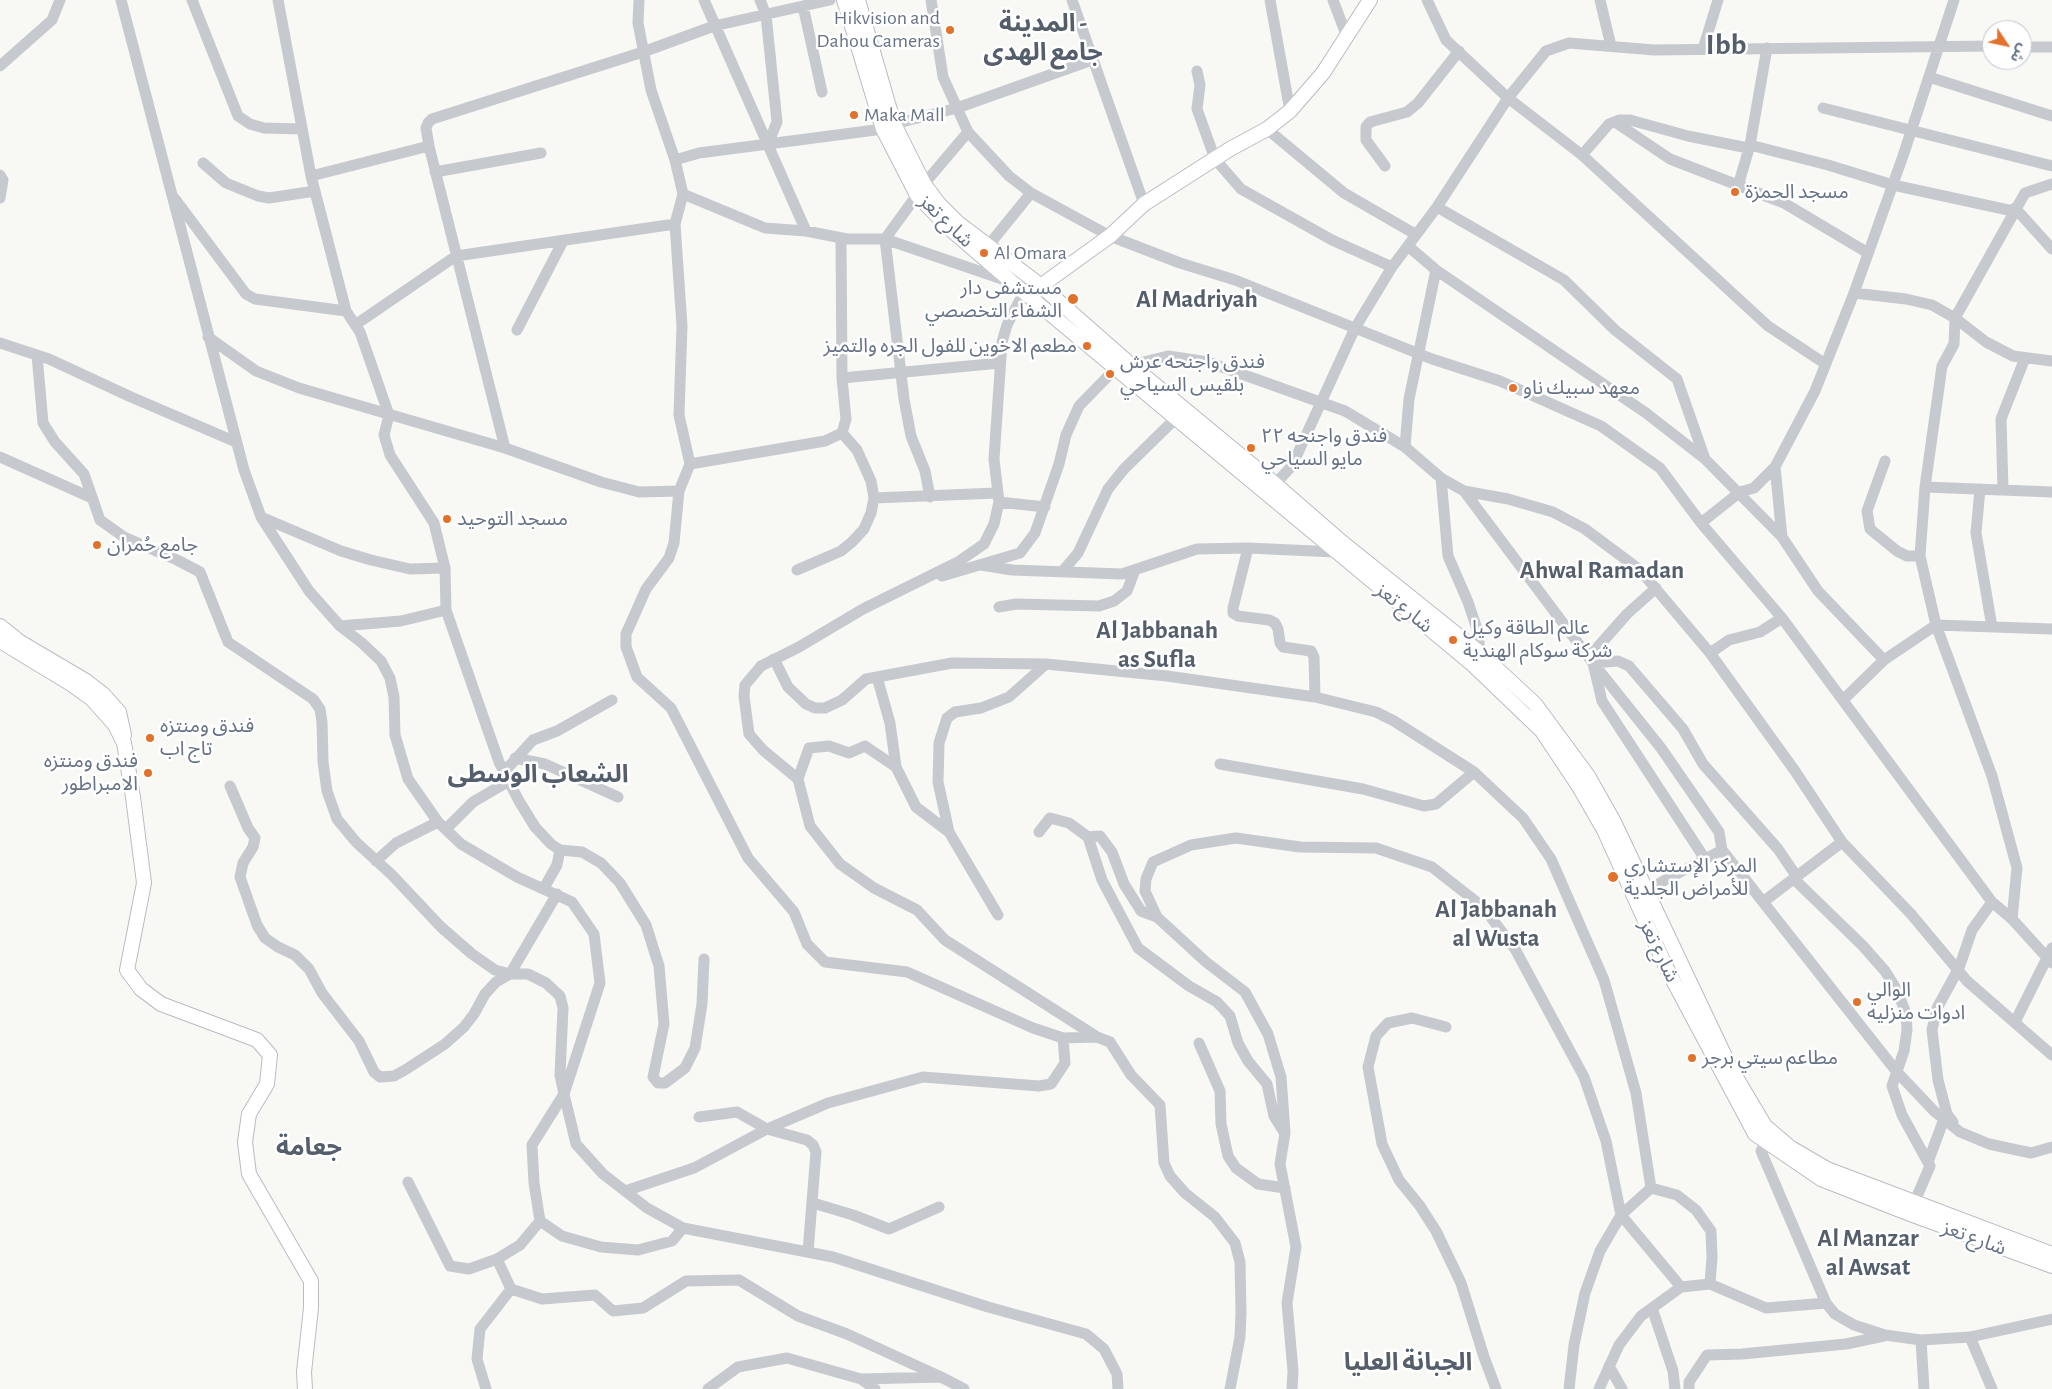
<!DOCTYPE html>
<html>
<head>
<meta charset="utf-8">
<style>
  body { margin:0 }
  #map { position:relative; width:2052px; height:1389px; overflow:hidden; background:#f8f8f5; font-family:"Alegreya Sans","Noto Sans Arabic",sans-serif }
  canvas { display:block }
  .north { position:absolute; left:1982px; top:20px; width:50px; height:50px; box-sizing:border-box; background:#fff; border:1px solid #c2c7cf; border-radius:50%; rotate:124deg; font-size:14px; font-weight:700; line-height:20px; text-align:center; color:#677386 }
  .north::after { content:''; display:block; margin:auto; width:18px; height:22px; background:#e2722b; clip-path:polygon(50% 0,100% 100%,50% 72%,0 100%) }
</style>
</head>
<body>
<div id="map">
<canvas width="2052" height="1389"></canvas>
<div class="north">ش</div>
</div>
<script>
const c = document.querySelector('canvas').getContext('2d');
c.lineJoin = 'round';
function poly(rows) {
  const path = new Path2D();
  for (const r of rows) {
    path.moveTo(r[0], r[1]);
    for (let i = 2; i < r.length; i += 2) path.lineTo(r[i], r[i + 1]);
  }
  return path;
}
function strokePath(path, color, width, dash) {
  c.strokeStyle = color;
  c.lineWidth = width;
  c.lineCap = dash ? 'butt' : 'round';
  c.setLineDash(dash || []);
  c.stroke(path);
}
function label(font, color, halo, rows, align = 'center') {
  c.font = font + ' "Alegreya Sans","Noto Sans Arabic",sans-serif';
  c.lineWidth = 5;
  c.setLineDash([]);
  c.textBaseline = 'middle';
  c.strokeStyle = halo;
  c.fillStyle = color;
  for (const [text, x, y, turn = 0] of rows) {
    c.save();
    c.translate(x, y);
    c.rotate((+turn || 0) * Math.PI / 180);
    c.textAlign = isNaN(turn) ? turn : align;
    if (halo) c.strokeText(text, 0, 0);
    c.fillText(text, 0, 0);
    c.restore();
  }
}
const minor = poly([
  [121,0,244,470,261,517,309,591,340,626,362,643,381,661,390,678,394,697,395,735,408,779,438,822,461,844,517,877,572,902,594,934,600,983,564,1094,576,1144,603,1174,647,1208,683,1228,833,1257,988,1307,1086,1334,1104,1349,1117,1374,1118,1389],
  [192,0,238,116,250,124,264,128,302,129],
  [278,0,311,176,346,311,360,332,389,415,384,435,390,455,434,523,445,568,446,610,499,762,519,801,535,827,551,844,560,850,582,852,601,863,620,883,646,925,659,966,664,1024,653,1077,658,1083,665,1083,685,1068,695,1048,702,1004,704,959],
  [639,0,638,23,651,90,675,160,683,194,675,224,682,326,679,415,690,464,679,491,674,543,669,558,646,589,626,634,626,647,637,677,671,708,748,858,794,912,807,944,825,962,907,972,1033,1028,1063,1038,1097,1037,1110,1042,1131,1075,1160,1105,1164,1163,1170,1176,1185,1193,1215,1217,1235,1243,1240,1262,1241,1313,1240,1337,1230,1389],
  [704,0,806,231],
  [760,0,766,15,777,122,768,144],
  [931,0,943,77,968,132,1009,176,1031,193,1110,236,1180,263,1235,280,1432,359,1500,381,1601,426,1660,468,1701,523,1782,618,1992,902,2012,919,2052,963],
  [1072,0,1144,204],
  [1270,0,1290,111],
  [1333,0,1347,37],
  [1427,0,1446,40,1508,98,1582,155,1768,326,1824,363],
  [1600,0,1611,46],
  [803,6,822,92],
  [2022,47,2052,47],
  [1703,49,1718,0],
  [0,66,52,20,60,0],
  [1197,71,1200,85,1197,109,1215,159,1241,189,1332,240,1392,267],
  [1929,77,2052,116],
  [1823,108,2052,166],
  [1615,122,1670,159,1784,203,1868,253],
  [1267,129,1344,193,1415,234],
  [1750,145,1828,165,1893,185,2013,211],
  [1582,155,1609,124,1619,120,1630,120,1688,136,1748,148],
  [675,160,699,153,883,129,894,124,957,108,1092,60],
  [203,163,226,183,258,196,269,198,315,191],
  [1385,166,1366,140,1366,127,1370,122,1407,112,1418,103,1459,51],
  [435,172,541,153],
  [0,175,3,180,0,198],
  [311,176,429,146],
  [924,184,968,132],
  [1738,186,1750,145,1767,48],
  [683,194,765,228,806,231,847,239,885,239,1008,281],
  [917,195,885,239,904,399,911,436,925,471,930,497],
  [175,199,246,294,255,299,346,311],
  [1437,207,1564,280,1615,330,1677,379,1705,459,1782,537,1818,591,1884,660],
  [2015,208,2052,249],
  [988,246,1031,193],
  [1408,246,1436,270,1646,413,1705,459],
  [1854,293,1906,299,1932,305,1955,318,1986,342,2013,356,2052,361],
  [355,325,456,256,675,224],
  [517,330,563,241],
  [208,337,256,371,299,388,505,448,601,482,639,492,679,491],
  [0,343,49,359,131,397,236,442],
  [37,355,43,423,55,442,84,474,100,520,124,537,177,560,200,572,228,642,313,699,320,709,322,722,323,762,327,791,337,819,356,842,392,875,441,927,472,954,495,970,510,974,528,974,546,983,560,996,563,1008,560,1075,564,1094,532,1145,534,1183,540,1221,562,1236,601,1247,638,1250,672,1241,683,1228],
  [1131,365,1168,356,1208,362,1264,382,1345,411,1405,447,1441,478,1464,491,1508,499,1553,512,1585,529,1640,570,1710,653,1795,771,1842,842,1911,914,1967,981,2052,1055],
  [842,378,1000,363],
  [1405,447,1409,399,1436,270],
  [505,448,429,146,426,128,428,123,432,119,643,52,714,26,830,0],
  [0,457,92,498],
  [1885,461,1867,511,1870,529,1897,551,1907,556,1920,556],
  [690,464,825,441,842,433,846,419,842,378,841,238],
  [1775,467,1782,537],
  [1441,478,1448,556,1468,602,1478,632,1480,653,1477,656],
  [1275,484,1292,466,1355,328,1392,267,1437,207,1508,98,1546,51,1569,43,1654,50,1992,46],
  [1925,487,2052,492],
  [1980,489,1976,533,1992,627],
  [2003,490,2001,419,2025,358],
  [1464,491,1593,663,1661,748,1719,832,1722,850,1897,1072,1934,1111,1960,1132,1989,1144,2031,1153,2052,1147],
  [874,498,997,493],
  [999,502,1045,507],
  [261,517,341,551,371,560,410,569,445,568],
  [1701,523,1740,492,1754,488,1775,467,1815,391,1854,293,1903,156,1954,0],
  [1248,548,1233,608,1233,613,1238,616,1269,620,1275,623,1278,629,1280,643,1283,647,1311,651,1314,657,1315,697],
  [981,565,1012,570,1122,574,1197,549,1248,548,1335,552,1339,548],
  [797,570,841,551,852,542,864,529,871,513,874,498,871,481,857,450,842,433],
  [1062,572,1078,553,1108,489,1124,469,1175,419],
  [942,576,1020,553,1035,533,1059,464,1066,435,1079,406,1115,369],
  [999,607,1016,604,1099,606,1114,601,1127,591,1135,570],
  [340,626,401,621,446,610],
  [1710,653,1729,640,1760,632,1782,618],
  [1589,657,1627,614,1656,588],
  [774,659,788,687,806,704,815,708,825,708,842,700,866,679,877,677,952,663,1046,664,1167,676,1315,697,1376,712,1394,721,1474,772,1523,818,1551,859,1604,980,1636,1093,1651,1188],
  [877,677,890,723,896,767,916,807,949,832,998,915],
  [1843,700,1884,660,1936,625,2052,629],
  [515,758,545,764,618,797],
  [1220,764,1363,789,1424,806,1436,804,1474,772],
  [896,767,865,746,849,753,829,746,809,748,798,779,810,826,840,864,874,888,917,910,945,940,1097,1037],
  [504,772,533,740,557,731,612,700],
  [798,779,763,750,749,734,744,696,745,685,761,666,799,647,863,609,958,562,984,544,994,524,999,502,994,459,1002,342,1007,325,1024,292],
  [230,786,248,828,255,838,253,847,243,863,240,877,257,925,265,938,278,947,295,955,309,969,322,993,359,1041,374,1072,380,1077,394,1076,405,1070,445,1044,464,1027,474,1014,485,994,496,982,510,974,557,894],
  [446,829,473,802,509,781],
  [949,832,938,782,939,743,947,718,955,712,981,708,1009,697,1046,664],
  [1039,832,1050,818,1069,823,1088,837,1102,880,1138,948,1189,986,1217,1002,1230,1016,1238,1043,1248,1061,1267,1084,1274,1116,1284,1132],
  [1088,837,1100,836,1112,852,1124,884,1141,911,1157,917],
  [1705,859,1602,701,1593,663,1618,661,1629,666,1683,729,1703,764,1778,849,1797,877],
  [376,861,396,843,438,822],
  [1794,879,1863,946,1885,971,1898,992,1906,1014,1907,1030,1904,1051,1892,1086,1902,1115,1930,1166,1912,1208],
  [544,888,557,865,560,850],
  [1639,894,1722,850],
  [1763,902,1842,842],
  [2012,919,2017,868,1992,776,1936,625,1920,556,1925,487,1942,366,1954,344,1955,318,2025,193,2052,184],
  [2015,1022,2052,948],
  [1446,1027,1412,1018,1388,1023,1376,1036,1368,1067,1382,1144,1399,1180,1420,1206,1436,1231,1461,1283,1484,1357,1496,1389],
  [1199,1043,1220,1091,1221,1124,1228,1156,1236,1168,1258,1184,1285,1188],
  [699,1117,737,1112,767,1129,807,1140,813,1145,816,1152,808,1252],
  [1953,1122,1947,1114,1938,1080,1932,1030,1937,1008,1959,968,1972,930,1992,902],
  [1771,1134,1761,1151,1826,1303,1835,1314,1854,1325,1885,1335,1921,1340,1970,1337,2052,1319],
  [1928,1162,1944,1119],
  [408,1182,450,1266,469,1269,497,1259,520,1245,540,1221],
  [625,1191,694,1168,767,1129,828,1103,923,1077,1039,1086,1051,1084,1065,1063,1063,1038],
  [813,1203,853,1215,889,1229,939,1207],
  [511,1289,542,1299,595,1295,613,1311,643,1308,686,1281,739,1280,798,1316,847,1334,941,1377],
  [1652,1308,1673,1371,1675,1389],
  [1970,1337,1992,1389],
  [1921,1340,1924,1389],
  [1609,1366,1622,1389],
  [861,1379,941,1377,964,1389],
  [486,1389,477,1359,480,1329,511,1289,497,1259],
  [708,1389,738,1367,787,1358,861,1379,875,1389],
  [1292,1389,1293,1371,1287,1303,1296,1247,1280,1164,1285,1133,1281,1077,1268,1034,1245,992,1206,962,1157,917,1145,891,1146,879,1153,862,1191,845,1236,838,1300,847,1376,848,1432,867,1483,907,1515,949,1584,1077,1606,1141,1621,1215,1681,1287],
  [1569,1389,1574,1345,1585,1293,1600,1251,1621,1215,1651,1188,1677,1195,1696,1210,1711,1231,1712,1257,1710,1284,1766,1308,1826,1303],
  [1599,1389,1619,1345,1641,1316,1681,1287,1710,1284],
  [1689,1389,1689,1382,1707,1355,1742,1354,1846,1344,1884,1336]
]);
const major = poly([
  [844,0,883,129,917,195,950,229,1013,283,1471,663,1542,731,1578,785,1604,830,1667,969,1755,1134,1821,1179,1910,1214,2052,1266],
  [858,0,894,124,924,184,939,204,957,222,1040,285,1131,365,1275,484,1343,543,1480,653,1535,704,1588,776,1614,822,1730,1067,1765,1126,1791,1148,1827,1169,2052,1254],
  [1035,290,1110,236,1144,204,1230,149,1267,129,1290,111,1323,73,1370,0],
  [0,626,20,642,86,681,103,694,119,712,124,735],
  [0,641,71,684,92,699,115,725,124,743,133,797,144,883,127,970,141,989,161,1004,257,1040,270,1055,267,1084,249,1114,245,1142,249,1174,311,1281,311,1308,304,1372,305,1389]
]);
const markers = [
  [950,30,5,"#e2722b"],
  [854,115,5,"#e2722b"],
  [1735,192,5,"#e2722b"],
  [984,253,5,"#e2722b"],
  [1073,299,6,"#e2722b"],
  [1087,346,5,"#e2722b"],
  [1110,374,5,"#e2722b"],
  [1513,388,5,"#e2722b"],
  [1251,448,5,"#e2722b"],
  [447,519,5,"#e2722b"],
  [97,545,5,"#e2722b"],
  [1453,640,5,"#e2722b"],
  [150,738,5,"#e2722b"],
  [148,773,5,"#e2722b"],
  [1613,877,6,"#e2722b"],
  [1857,1002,5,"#e2722b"],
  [1692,1058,5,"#e2722b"]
];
const poiNames = [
  ["Hikvision and",940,18,"right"],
  ["Dahou Cameras",940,41,"right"],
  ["Maka Mall",864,115],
  ["مسجد الحمزة",1745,192],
  ["Al Omara",994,253],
  ["مستشفى دار",1062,288,"right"],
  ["الشفاء التخصصي",1062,311,"right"],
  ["مطعم الاخوين للفول الجره والتميز",1077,346,"right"],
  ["فندق واجنحه عرش",1120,362],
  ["بلقيس السياحي",1120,385],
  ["معهد سبيك ناو",1523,388],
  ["فندق واجنحه ٢٢",1261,436],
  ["مايو السياحي",1261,459],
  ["مسجد التوحيد",457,519],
  ["جامع حُمران",107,545],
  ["عالم الطاقة وكيل",1463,628],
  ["شركة سوكام الهندية",1463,651],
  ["فندق ومنتزه",160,726],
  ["تاج اب",160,749],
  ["فندق ومنتزه",138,761,"right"],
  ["الامبراطور",138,784,"right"],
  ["المركز الإستشاري",1624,866],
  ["للأمراض الجلدية",1624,889],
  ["الوالي",1867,990],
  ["ادوات منزليه",1867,1013],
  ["مطاعم سيتي برجر",1702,1058]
];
const streetNames = [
  ["شارع تعز",946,221,44],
  ["شارع تعز",1404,608,39],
  ["شارع تعز",1659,951,64],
  ["شارع تعز",1974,1238,20]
];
const districtNames = [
  ["المدينة -",1043,23],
  ["جامع الهدى",1043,52],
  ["Al Madriyah",1197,299],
  ["Ahwal Ramadan",1602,570],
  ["Al Jabbanah",1157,630],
  ["as Sufla",1157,659],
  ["الشعاب الوسطى",538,774],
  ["Al Jabbanah",1496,909],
  ["al Wusta",1496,938],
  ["جعامة",309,1147],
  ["Al Manzar",1868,1238],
  ["al Awsat",1868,1267],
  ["الجبانة العليا",1408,1362]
];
const townNames = [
  ["Ibb",1726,45]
];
strokePath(major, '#b9bcc1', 16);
strokePath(minor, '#c6c9cd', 11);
strokePath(major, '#fff', 14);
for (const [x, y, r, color] of markers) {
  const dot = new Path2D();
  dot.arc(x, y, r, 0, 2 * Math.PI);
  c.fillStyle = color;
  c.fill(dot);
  strokePath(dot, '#fff', 2);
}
label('20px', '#677386', '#fff', poiNames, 'left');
label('20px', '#677386', '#fff', streetNames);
label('bold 25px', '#555e6b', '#fff', districtNames);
label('bold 30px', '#555e6b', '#fff', townNames);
</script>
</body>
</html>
